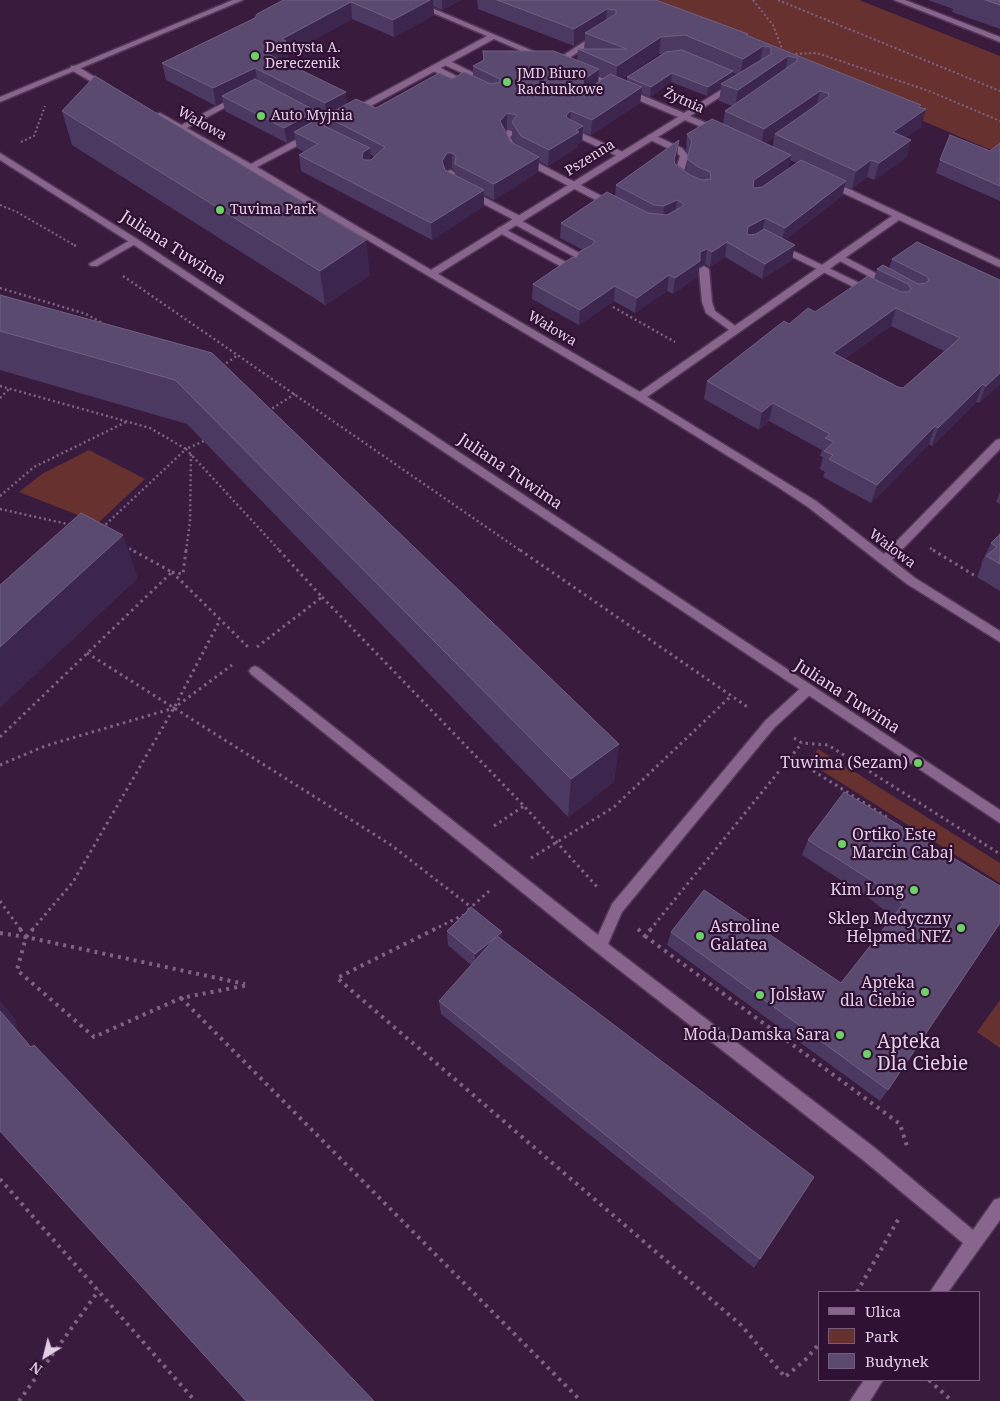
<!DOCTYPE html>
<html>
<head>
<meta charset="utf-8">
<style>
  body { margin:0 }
  #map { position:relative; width:1000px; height:1401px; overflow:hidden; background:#391b3e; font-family:"Noto Serif",serif }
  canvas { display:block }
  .legend { position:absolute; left:818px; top:1291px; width:162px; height:90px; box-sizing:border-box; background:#2f1133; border:1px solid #775d7b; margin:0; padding:6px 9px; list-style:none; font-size:15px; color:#e4d0e6 }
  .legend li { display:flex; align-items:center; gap:10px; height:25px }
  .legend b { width:25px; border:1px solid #775d7b }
  .north { position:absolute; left:20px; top:1331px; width:50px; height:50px; -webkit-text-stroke:4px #2f1133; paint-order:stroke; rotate:216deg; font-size:14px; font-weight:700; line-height:20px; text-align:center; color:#e4d0e6 }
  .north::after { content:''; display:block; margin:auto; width:18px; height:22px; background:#e4d0e6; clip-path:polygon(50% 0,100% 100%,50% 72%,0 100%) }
</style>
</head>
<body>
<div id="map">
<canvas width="1000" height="1401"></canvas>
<ul class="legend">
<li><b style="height:6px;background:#87658c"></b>Ulica</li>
<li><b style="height:14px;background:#673130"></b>Park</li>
<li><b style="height:14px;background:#5b4a6f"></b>Budynek</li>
</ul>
<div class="north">N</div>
</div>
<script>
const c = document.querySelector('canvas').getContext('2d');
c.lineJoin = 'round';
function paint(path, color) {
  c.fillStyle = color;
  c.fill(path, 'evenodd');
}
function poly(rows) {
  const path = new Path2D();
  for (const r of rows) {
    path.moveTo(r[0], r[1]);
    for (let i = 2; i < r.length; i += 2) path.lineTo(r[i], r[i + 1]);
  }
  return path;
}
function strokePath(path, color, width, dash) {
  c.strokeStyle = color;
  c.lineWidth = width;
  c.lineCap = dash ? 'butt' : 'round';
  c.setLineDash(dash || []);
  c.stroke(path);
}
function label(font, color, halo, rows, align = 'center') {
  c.font = font + ' "Noto Serif",serif';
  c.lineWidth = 4.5;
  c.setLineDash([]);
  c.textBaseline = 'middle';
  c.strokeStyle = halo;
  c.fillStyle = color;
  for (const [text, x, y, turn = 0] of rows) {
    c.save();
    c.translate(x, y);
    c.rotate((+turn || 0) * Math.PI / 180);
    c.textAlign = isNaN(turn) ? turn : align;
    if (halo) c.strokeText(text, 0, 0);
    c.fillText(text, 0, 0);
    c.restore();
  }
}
const green = poly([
  [620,0,859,0,1000,56,1000,154,776,58],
  [89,450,145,479,98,523,19,492,42,474],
  [818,749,1000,863,1000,883,808,762],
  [1000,1000,1000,1048,977,1032]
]);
const pathFar3 = poly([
  [753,0,773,25,783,51],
  [778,0,1000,91],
  [791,54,817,53,929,91,1000,121],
  [21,142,34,136,45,106],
  [0,205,17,212,76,246]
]);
const pathFar2 = poly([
  [74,245,78,247],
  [123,276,521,551],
  [0,288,86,314,104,324],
  [613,307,675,342],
  [222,366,238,355],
  [0,386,150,428,186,449,206,440],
  [0,398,10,388],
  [268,411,295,394],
  [0,496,34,467,128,421],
  [0,509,72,525],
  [102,528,186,449,280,551],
  [125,546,134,551],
  [930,548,935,551],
  [186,551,190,522,191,454]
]);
const pathFar1 = poly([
  [520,550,749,708],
  [933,550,977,577],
  [172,572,248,647],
  [172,572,183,574,186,550],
  [322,597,524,806,599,889],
  [257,647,322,597,279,550],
  [87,653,391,845,471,907],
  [0,737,172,572,132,550],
  [794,738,802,743,828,745,1000,854],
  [791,757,890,819],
  [0,765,45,746,174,708,232,665],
  [494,826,524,806],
  [531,858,614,807,732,695],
  [0,901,21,930],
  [468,910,489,891],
  [32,930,73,882,174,708,220,620],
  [433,930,463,915],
  [650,930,802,743]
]);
const path = poly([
  [20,929,26,937,245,984],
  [435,929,337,978,741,1325,785,1377,806,1359,819,1344],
  [638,929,645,936,651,929],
  [0,933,26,937,17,970,94,1037,181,998,248,985],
  [645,936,900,1124,907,1146],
  [26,937,33,929],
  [181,998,581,1401],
  [0,1179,195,1401],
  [857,1292,899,1218],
  [929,1380,952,1401],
  [19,1401,99,1290]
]);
const service = poly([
  [894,0,905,0,1000,37,1000,42,894,0],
  [596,34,603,36,560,64,553,62,596,34],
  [442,60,448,60,480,76,473,78,442,64,442,60],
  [431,66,437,66,472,84,465,86,431,70,431,66],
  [236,96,243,98,183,130,176,128,236,96],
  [301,111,307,111,332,125,325,127,301,115,301,111],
  [571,128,625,153,626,155,619,157,568,133,567,131,571,128],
  [508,130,515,132,510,137,519,153,615,203,615,207,609,207,513,157,502,137,508,130],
  [648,135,654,135,682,148,687,154,688,156,683,175,688,181,687,183,681,183,674,176,680,156,676,152,648,139,648,135],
  [451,170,455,173,453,181,522,217,523,219,522,221,590,259,588,261,582,261,512,223,511,221,512,219,446,184,444,178,448,171,451,170],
  [501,227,575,267,577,269,575,271,569,271,498,232,498,228,501,227],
  [134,238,137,239,137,243,97,266,91,266,89,264,134,238],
  [779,244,874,290,876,292,874,294,868,294,776,249,776,245,779,244],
  [839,254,893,282,895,284,893,286,887,286,836,259,836,255,839,254],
  [704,266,709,269,712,302,715,311,738,328,738,332,732,332,706,313,702,302,699,269,704,266]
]);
const minor = poly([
  [403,0,413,0,547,57,540,59,494,39,356,114,350,114,350,110,487,36,403,0],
  [71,66,77,66,111,87,104,89,71,70,71,66],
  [579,71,585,71,684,113,732,83,739,85,690,116,721,129,721,133,715,133,685,120,438,274,640,392,892,216,826,185,826,181,832,181,1000,260,1000,267,997,266,899,220,647,397,816,501,884,554,996,440,1000,439,1000,449,892,560,915,578,1000,631,1000,642,907,584,808,507,778,487,636,399,248,169,153,115,160,113,251,164,308,133,314,133,314,137,257,167,431,270,678,117,579,75,579,71],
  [255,666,259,668,598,935,612,904,766,720,803,686,811,686,813,690,811,694,774,728,622,912,608,944,875,1148,973,1230,994,1200,1000,1198,1000,1220,948,1292,930,1292,963,1243,863,1160,595,951,251,674,249,671,251,668,255,666],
  [864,1380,883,1380,870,1401,850,1401,864,1380]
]);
const tertiary = poly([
  [233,0,243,0,0,102,0,97,233,0],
  [0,153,137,239,1000,810,1000,823,131,243,0,160,0,153]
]);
const wall = poly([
  [283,0,461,0,442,10,433,6,434,15,394,37,352,19,288,54,288,58,282,61,347,104,376,108,452,79,473,76,473,66,483,60,483,51,577,60,578,49,584,49,585,39,574,46,478,9,477,0,656,0,748,35,921,107,921,127,906,137,907,157,874,180,867,177,852,189,845,186,842,196,785,240,792,260,762,279,725,257,710,267,705,264,699,267,698,276,673,294,667,291,635,313,614,301,579,325,532,299,533,284,577,257,583,250,560,238,561,223,615,196,616,185,679,140,675,163,686,171,688,154,686,150,687,134,723,124,725,111,732,106,719,101,721,88,707,96,671,82,650,97,641,93,640,103,591,135,583,132,582,142,578,144,578,147,548,166,539,161,538,172,494,200,484,195,484,206,432,240,301,171,299,155,304,152,297,148,295,138,287,143,225,111,223,102,216,106,166,80,162,63,255,18],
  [659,54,663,54,627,77,627,81,622,79],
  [733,73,737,74,732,77],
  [598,75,604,78,598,82],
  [317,115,325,120,326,127,318,123],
  [507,129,512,130,512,137,516,145,511,142,505,130],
  [774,137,773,147,765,143],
  [370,154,374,157,371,160],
  [790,160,797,163,788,169],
  [452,168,455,171,455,175,446,171,447,169],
  [928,0,1000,0,1000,29,952,12,953,9],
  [62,111,370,275,325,305,72,145],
  [1000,143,1000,201,936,173,940,160,990,151],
  [892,259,1000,280,1000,384,979,403,976,402,932,446,929,444,871,503,823,477,825,472,820,469,823,457,820,456,822,450,769,421,759,430,704,399,707,381,789,324,815,312,874,279,877,269,889,269],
  [891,326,944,351,903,388,898,387,844,359],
  [0,295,212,353,619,744,614,782,568,817,187,424,0,370],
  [1000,492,1000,504,996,502],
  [1000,534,1000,591,977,577,982,564,981,564,991,543],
  [808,840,1000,886,888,1090,880,1101,667,945,671,932,841,983,893,917,870,899,802,855],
  [447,931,502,940,760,1259,754,1268,441,1014,439,1001,471,965,448,945]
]);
const shadedWall = poly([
  [430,0,433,0,434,15,394,37,393,20],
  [442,0,461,0,442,10],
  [351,2,352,19,288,54,288,58,267,69,264,52,282,39],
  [607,9,606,25,585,33,585,39,574,46,574,29],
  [661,37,659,54,616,83,617,66],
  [763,46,760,63,740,76,743,59],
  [788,56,785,73,735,107,738,90],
  [255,68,258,85,222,96,223,102,216,106,213,88],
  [599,69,598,85,582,95,583,80],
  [733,71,732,81,721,84,721,88,707,96,708,87],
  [672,73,671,82,650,97,651,87],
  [642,87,640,103,591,135,592,120],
  [820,91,816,108,775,134,774,137,761,146,764,129],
  [346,92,348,109,327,117,325,103],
  [921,105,919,114,926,109,921,127,888,149,893,132,918,107],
  [316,111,318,126,294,132,295,138,287,143,284,128],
  [571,111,570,126,566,115],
  [507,113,507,129,500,137,500,121],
  [583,126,582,142,578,144,578,147,548,166,549,150],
  [679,140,677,156,672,175,674,160],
  [911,140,907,157,874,180,879,163],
  [370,148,371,164,363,174,362,158,363,152],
  [447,153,452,153,452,168,447,169,442,177,442,161],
  [791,155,788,171,751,195,754,180],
  [539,157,538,172,494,200,494,184],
  [871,160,867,177,852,189,856,171],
  [846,181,842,196,781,243,785,228],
  [484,190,484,206,432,240,431,223],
  [677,200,675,215,663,221,664,206],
  [765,218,762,233,745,242,748,227],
  [366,240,370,275,325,305,320,271],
  [727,242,725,257,710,267,712,252],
  [795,245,792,260,762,279,765,264],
  [707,249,705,264,699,267,698,276,673,294,675,278,700,252],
  [669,275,667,291,635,313,637,298],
  [615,286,614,301,579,325,580,310],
  [896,308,891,326,828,371,833,353],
  [1000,373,1000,384,979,403,986,386],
  [983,384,976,402,932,446,938,428],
  [773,403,769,421,759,430,762,412],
  [935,426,929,444,871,503,877,485],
  [123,535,138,578,0,708,0,647],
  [619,744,614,782,568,817,571,779],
  [502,932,502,946,497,936],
  [496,937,475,968,475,954],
  [0,1001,16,1020,17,1031,0,1011]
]);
const building = poly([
  [283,0,430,0,393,20,351,2,282,39,286,41,264,52,346,92,325,103,255,68,213,88,162,63,255,18,257,14,283,0],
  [497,0,656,0,748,34,746,35,921,105,918,107,926,109,893,132,911,140,879,163,871,160,856,171,775,134,829,96,828,93,820,91,764,129,725,111,797,61,797,58,788,56,738,90,721,84,771,54,771,47,763,46,743,59,685,35,661,37,617,66,578,49,627,49,585,33,616,14,616,10,607,9,574,29,497,0],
  [985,0,1000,0,1000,5,985,0],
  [682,50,733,71,708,87,672,73,651,87,627,77,666,52,682,50],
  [483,51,554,51,599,69,583,80,583,87,591,87,610,74,642,87,592,120,571,111,566,115,567,118,583,126,576,130,579,132,549,150,521,136,512,122,517,115,507,113,500,121,511,142,539,157,494,184,455,164,456,156,452,153,447,153,442,161,445,170,484,190,431,223,299,155,318,144,294,132,314,121,370,148,363,152,362,158,364,160,371,160,385,147,325,116,356,99,376,108,439,73,452,79,464,72,491,84,500,82,500,79,473,66,484,60,483,51],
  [95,76,366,240,320,271,62,111,95,76],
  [255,79,316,111,284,128,222,96,255,79],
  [712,119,791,155,754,180,753,186,755,188,762,187,801,160,846,181,785,228,765,218,748,227,747,233,749,235,756,234,764,229,795,245,765,264,727,242,712,252,707,249,700,252,700,261,675,278,669,275,637,298,615,286,580,310,533,284,571,258,577,257,579,252,592,245,595,241,561,223,607,192,648,213,667,215,683,206,683,203,677,200,664,206,654,205,616,185,679,140,674,160,675,164,690,175,702,180,711,179,710,172,698,167,687,159,692,141,687,134,712,119],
  [950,135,990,151,1000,143,1000,186,940,160,950,135],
  [917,242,1000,280,1000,373,986,386,983,384,938,428,935,426,877,485,829,459,833,455,824,451,834,442,825,438,830,434,773,403,762,412,707,381,784,321,789,324,808,308,815,312,868,276,901,292,908,292,911,289,908,284,877,269,883,265,918,284,926,283,929,280,926,276,892,259,917,242],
  [896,308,960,338,903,388,898,387,833,353,896,308],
  [0,295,212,353,619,744,571,779,175,380,0,331,0,295],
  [81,513,123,535,0,647,0,585,81,513],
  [1000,534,1000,564,986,556,997,547,991,543,1000,534],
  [844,792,1000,886,1000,923,888,1090,671,932,704,890,841,983,903,904,877,884,808,840,844,792],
  [471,907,502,932,497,936,814,1177,760,1259,439,1001,496,937,475,954,447,931,471,907],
  [0,1011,31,1047,34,1045,374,1401,246,1401,0,1131,0,1011]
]);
const markers = [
  [255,56,5,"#6bd363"],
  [507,82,5,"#6bd363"],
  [261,116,5,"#6bd363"],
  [220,210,5,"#6bd363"],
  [918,763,5,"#6bd363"],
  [842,844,5,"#6bd363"],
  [914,890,5,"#6bd363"],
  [961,928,5,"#6bd363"],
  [700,936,5,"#6bd363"],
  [925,992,5,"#6bd363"],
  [760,995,5,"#6bd363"],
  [840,1035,5,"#6bd363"],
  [867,1054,5,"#6bd363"]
];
const farPoinames = [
  ["Dentysta A.",265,48],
  ["Dereczenik",265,64],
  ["JMD Biuro",517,74],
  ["Rachunkowe",517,90],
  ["Auto Myjnia",271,116],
  ["Tuvima Park",230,210]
];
const farStreetnames = [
  ["Żytnia",684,101,24],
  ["Wałowa",202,124,29],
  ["Pszenna",590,158,-32],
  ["Wałowa",552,329,31],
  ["Wałowa",892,549,37]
];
const streetNames = [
  ["Juliana Tuwima",173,248,33],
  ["Juliana Tuwima",510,472,34],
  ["Juliana Tuwima",847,697,33]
];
const poiNames = [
  ["Tuwima (Sezam)",908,763],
  ["Ortiko Este",852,835,"left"],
  ["Marcin Cabaj",852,853,"left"],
  ["Kim Long",904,890],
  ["Sklep Medyczny",951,919],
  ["Helpmed NFZ",951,937],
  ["Astroline",710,927,"left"],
  ["Galatea",710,945,"left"],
  ["Apteka",915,983],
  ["dla Ciebie",915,1001],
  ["Jolsław",770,995,"left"],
  ["Moda Damska Sara",830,1035]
];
const nearPoinames = [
  ["Apteka",877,1043],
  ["Dla Ciebie",877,1065]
];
paint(green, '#673130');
strokePath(service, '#523856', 3);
strokePath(minor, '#523856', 3);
strokePath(tertiary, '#523856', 3);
strokePath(pathFar3, '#7e6482', 2, [2, 2.5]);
strokePath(pathFar2, '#7e6482', 2.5, [2, 3]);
strokePath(pathFar1, '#7e6482', 3, [2.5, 4]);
strokePath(path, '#7e6482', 4, [3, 5]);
paint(service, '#87658c');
paint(minor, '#87658c');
paint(tertiary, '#87658c');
paint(wall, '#4b3961');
paint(shadedWall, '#3d264d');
paint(building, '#5b4a6f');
strokePath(building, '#705f82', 1);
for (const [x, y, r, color] of markers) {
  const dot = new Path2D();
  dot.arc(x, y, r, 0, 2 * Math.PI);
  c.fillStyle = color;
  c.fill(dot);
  strokePath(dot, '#2f1133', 2);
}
label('14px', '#e4d0e6', '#2f1133', farPoinames, 'left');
label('14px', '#e4d0e6', '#2f1133', farStreetnames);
label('16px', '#e4d0e6', '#2f1133', streetNames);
label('16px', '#e4d0e6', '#2f1133', poiNames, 'right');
label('19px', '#e4d0e6', '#2f1133', nearPoinames, 'left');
</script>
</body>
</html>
